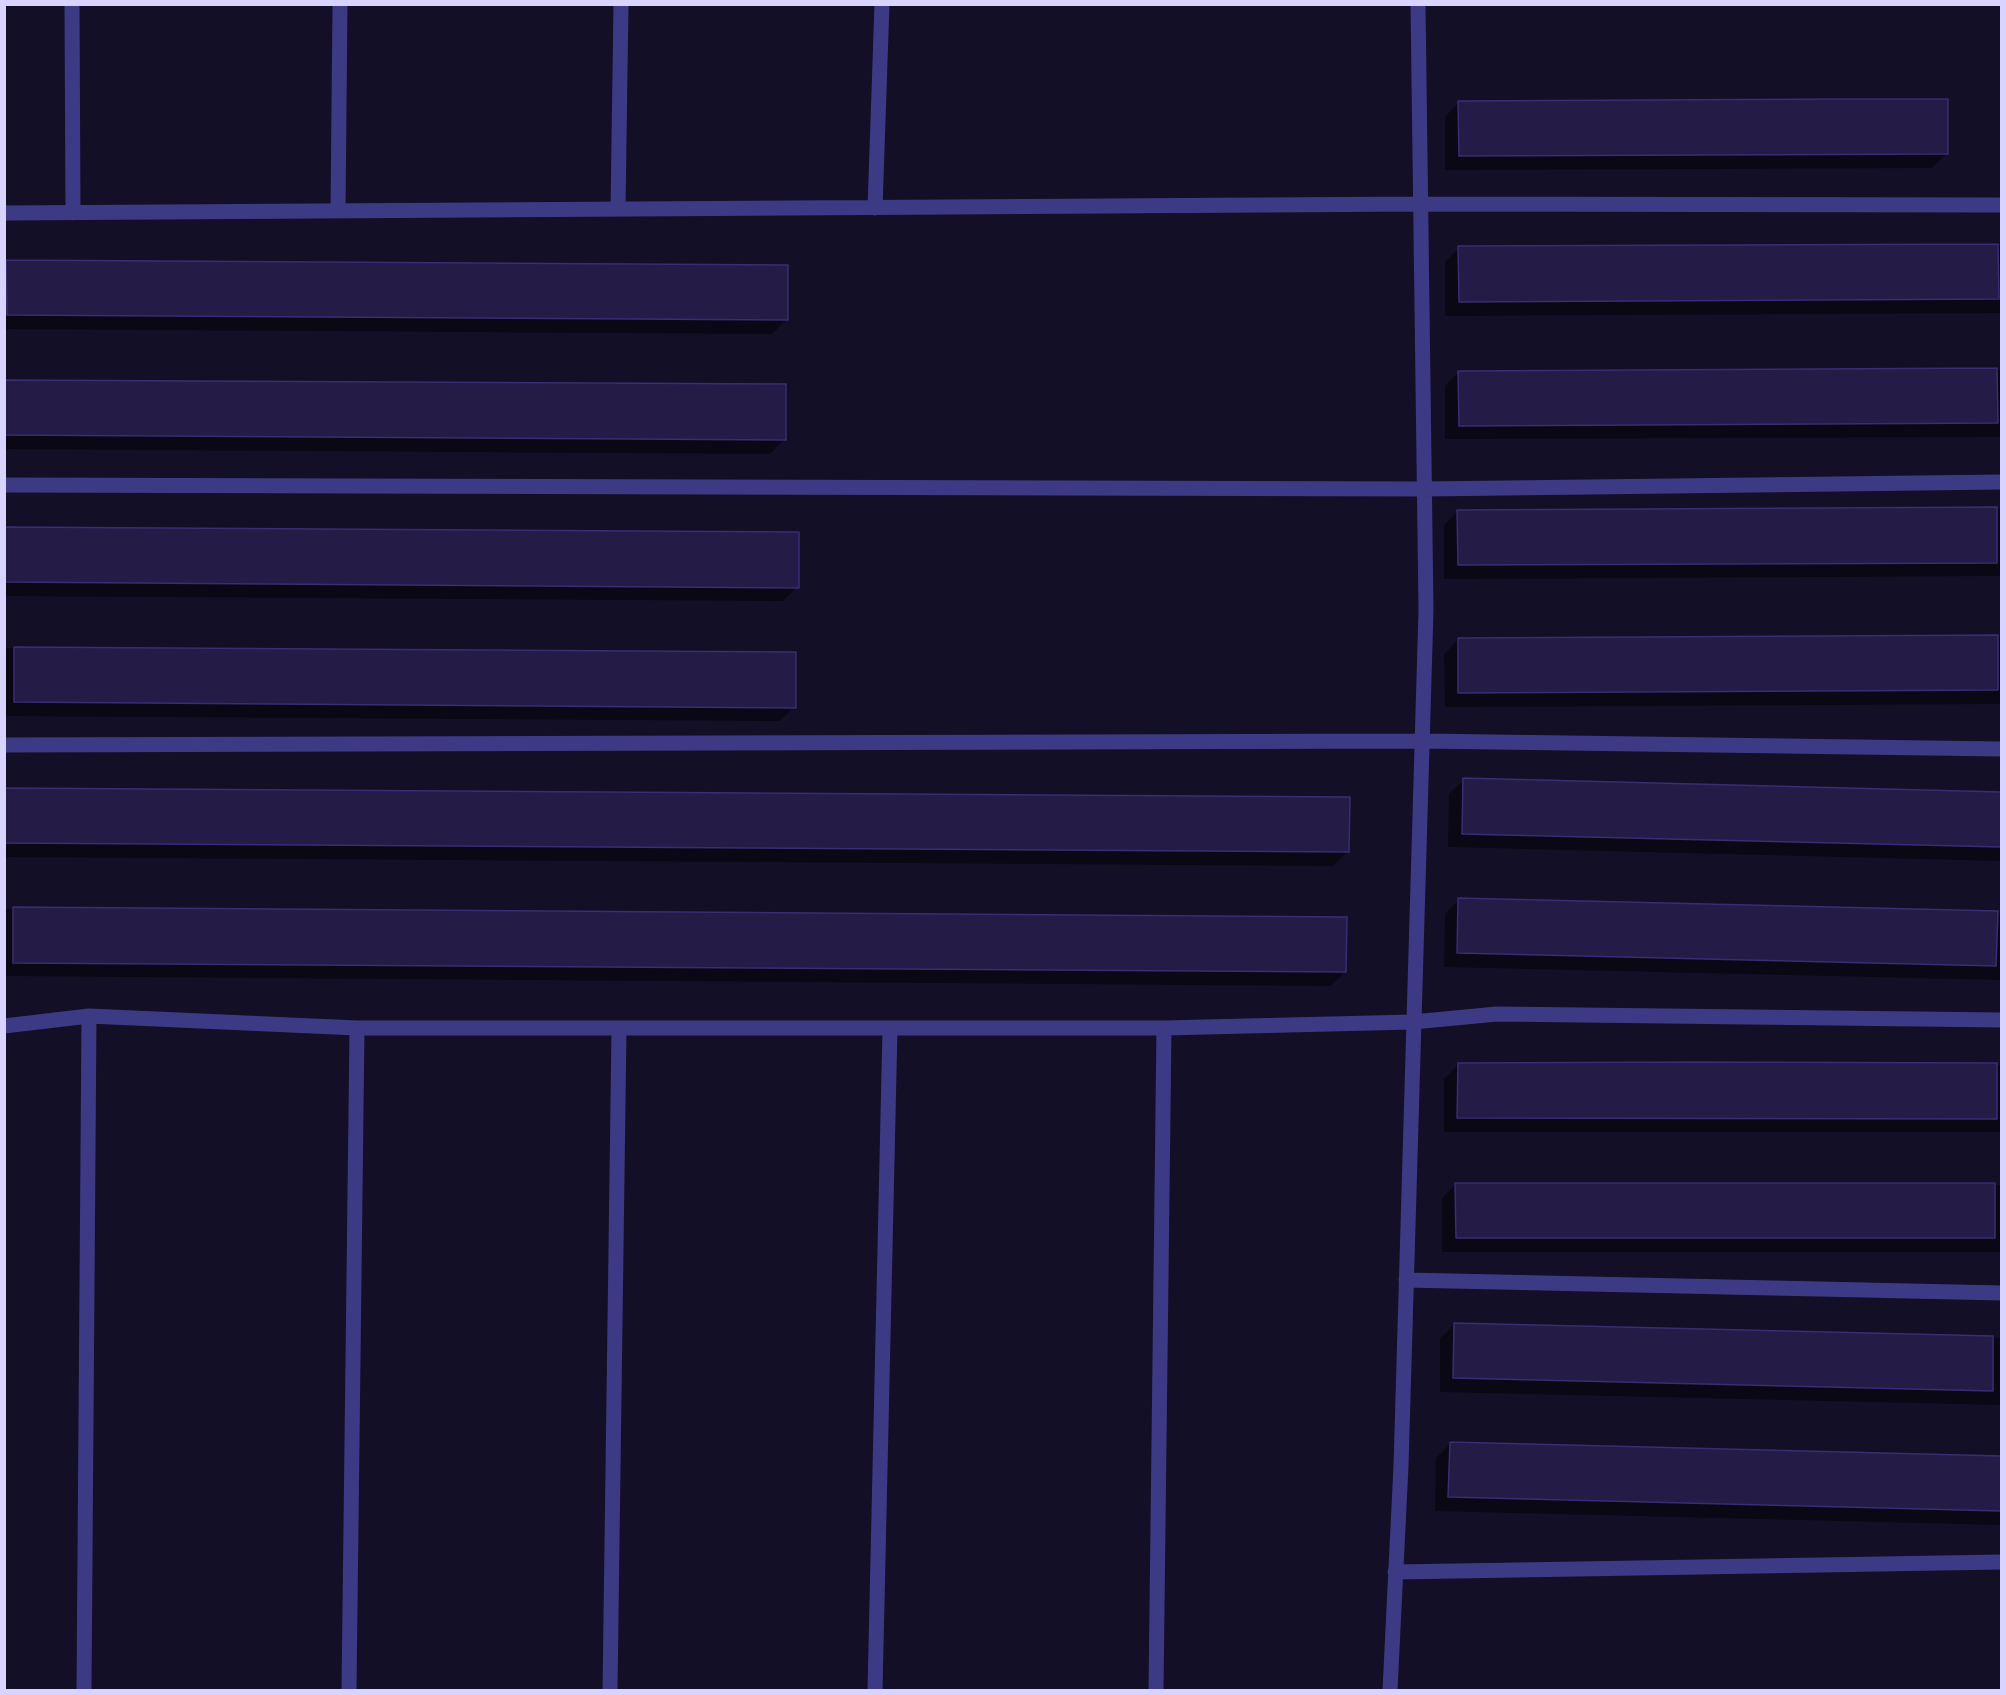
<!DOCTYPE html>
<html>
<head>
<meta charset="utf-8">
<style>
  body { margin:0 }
  #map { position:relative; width:2006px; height:1695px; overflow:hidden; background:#130f26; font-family:Figtree,sans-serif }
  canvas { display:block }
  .frame { position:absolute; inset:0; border:6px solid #d9d4ff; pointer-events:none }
</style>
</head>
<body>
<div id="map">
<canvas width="2006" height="1695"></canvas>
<div class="frame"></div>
</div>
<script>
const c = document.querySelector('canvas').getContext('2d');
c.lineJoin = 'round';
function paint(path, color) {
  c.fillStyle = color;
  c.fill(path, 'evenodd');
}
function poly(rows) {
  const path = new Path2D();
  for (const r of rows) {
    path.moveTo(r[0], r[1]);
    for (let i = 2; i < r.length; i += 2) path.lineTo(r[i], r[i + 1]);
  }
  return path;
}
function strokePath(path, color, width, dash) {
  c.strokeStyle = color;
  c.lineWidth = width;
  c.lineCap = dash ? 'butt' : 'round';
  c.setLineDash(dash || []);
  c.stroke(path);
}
const shadow = poly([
  [1459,102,1947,153,1932,168,1445,170,1445,117],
  [2002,246,2002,313,1445,316,1445,262,1459,248],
  [4,261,787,267,787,319,772,334,4,329],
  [2002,370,2002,437,1445,439,1445,386,1459,372],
  [4,381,784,440,770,454,4,449],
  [2002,509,2002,576,1444,579,1444,525,1458,511],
  [4,528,797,587,783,601,4,596],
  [2002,637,2002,704,1445,707,1444,654,1459,639],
  [4,648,794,653,794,707,780,721,4,716],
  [1464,780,2002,793,2002,861,1448,847,1449,794],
  [4,789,1347,852,1333,866,4,857],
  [1459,900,2002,913,2002,980,1444,967,1445,914],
  [4,909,1345,918,1345,972,1331,986,4,976],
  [1458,1065,2002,1065,2002,1132,1444,1132,1444,1079],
  [1456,1184,2002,1185,2002,1252,1442,1252,1442,1198],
  [1455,1324,2002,1338,2002,1405,1440,1392,1440,1338],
  [1450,1444,2002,1457,2002,1525,1435,1511,1436,1458]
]);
const building = poly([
  [1839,99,1948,99,1948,154,1459,156,1458,101,1839,99],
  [1998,244,1999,299,1459,302,1458,246,1998,244],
  [6,260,788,265,788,320,7,315,6,260],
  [1997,368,1998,423,1459,426,1458,371,1997,368],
  [4,380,786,384,786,440,4,435,4,380],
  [1997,507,1997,563,1458,565,1457,510,1997,507],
  [4,527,799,532,799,588,4,582,4,527],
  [1998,635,1998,690,1458,693,1458,638,1998,635],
  [14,647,796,652,796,708,14,702,14,647],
  [1463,778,2001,792,2001,847,1462,834,1463,778],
  [4,788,1350,797,1349,852,4,843,4,788],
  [1458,898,1998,911,1996,966,1457,953,1458,898],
  [13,907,1347,917,1346,972,13,963,13,907],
  [1696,1062,1997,1063,1997,1119,1457,1118,1458,1063,1696,1062],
  [1455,1183,1995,1183,1995,1238,1456,1238,1455,1183],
  [1454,1323,1993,1336,1993,1391,1453,1378,1454,1323],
  [1450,1442,2001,1456,2001,1511,1448,1497,1450,1442]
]);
const minor = poly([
  [72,4,73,213],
  [875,208,882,4],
  [618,209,621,4],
  [338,211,340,4],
  [4,213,1420,204,2002,205],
  [4,485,1424,489,2002,482],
  [4,745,1422,741,2002,749],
  [4,1026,89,1016,357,1028,1164,1028,1413,1022,1497,1014,2002,1020],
  [1406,1280,2002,1293],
  [1395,1572,2002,1562],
  [84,1690,89,1016],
  [349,1690,357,1028],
  [610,1690,619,1028],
  [875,1690,890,1028],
  [1156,1690,1164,1028],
  [1390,1690,1401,1466,1426,610,1418,4]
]);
paint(shadow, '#0007');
paint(building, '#241b47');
strokePath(building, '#3b2d73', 1.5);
strokePath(minor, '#3d3a85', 15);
</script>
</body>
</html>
